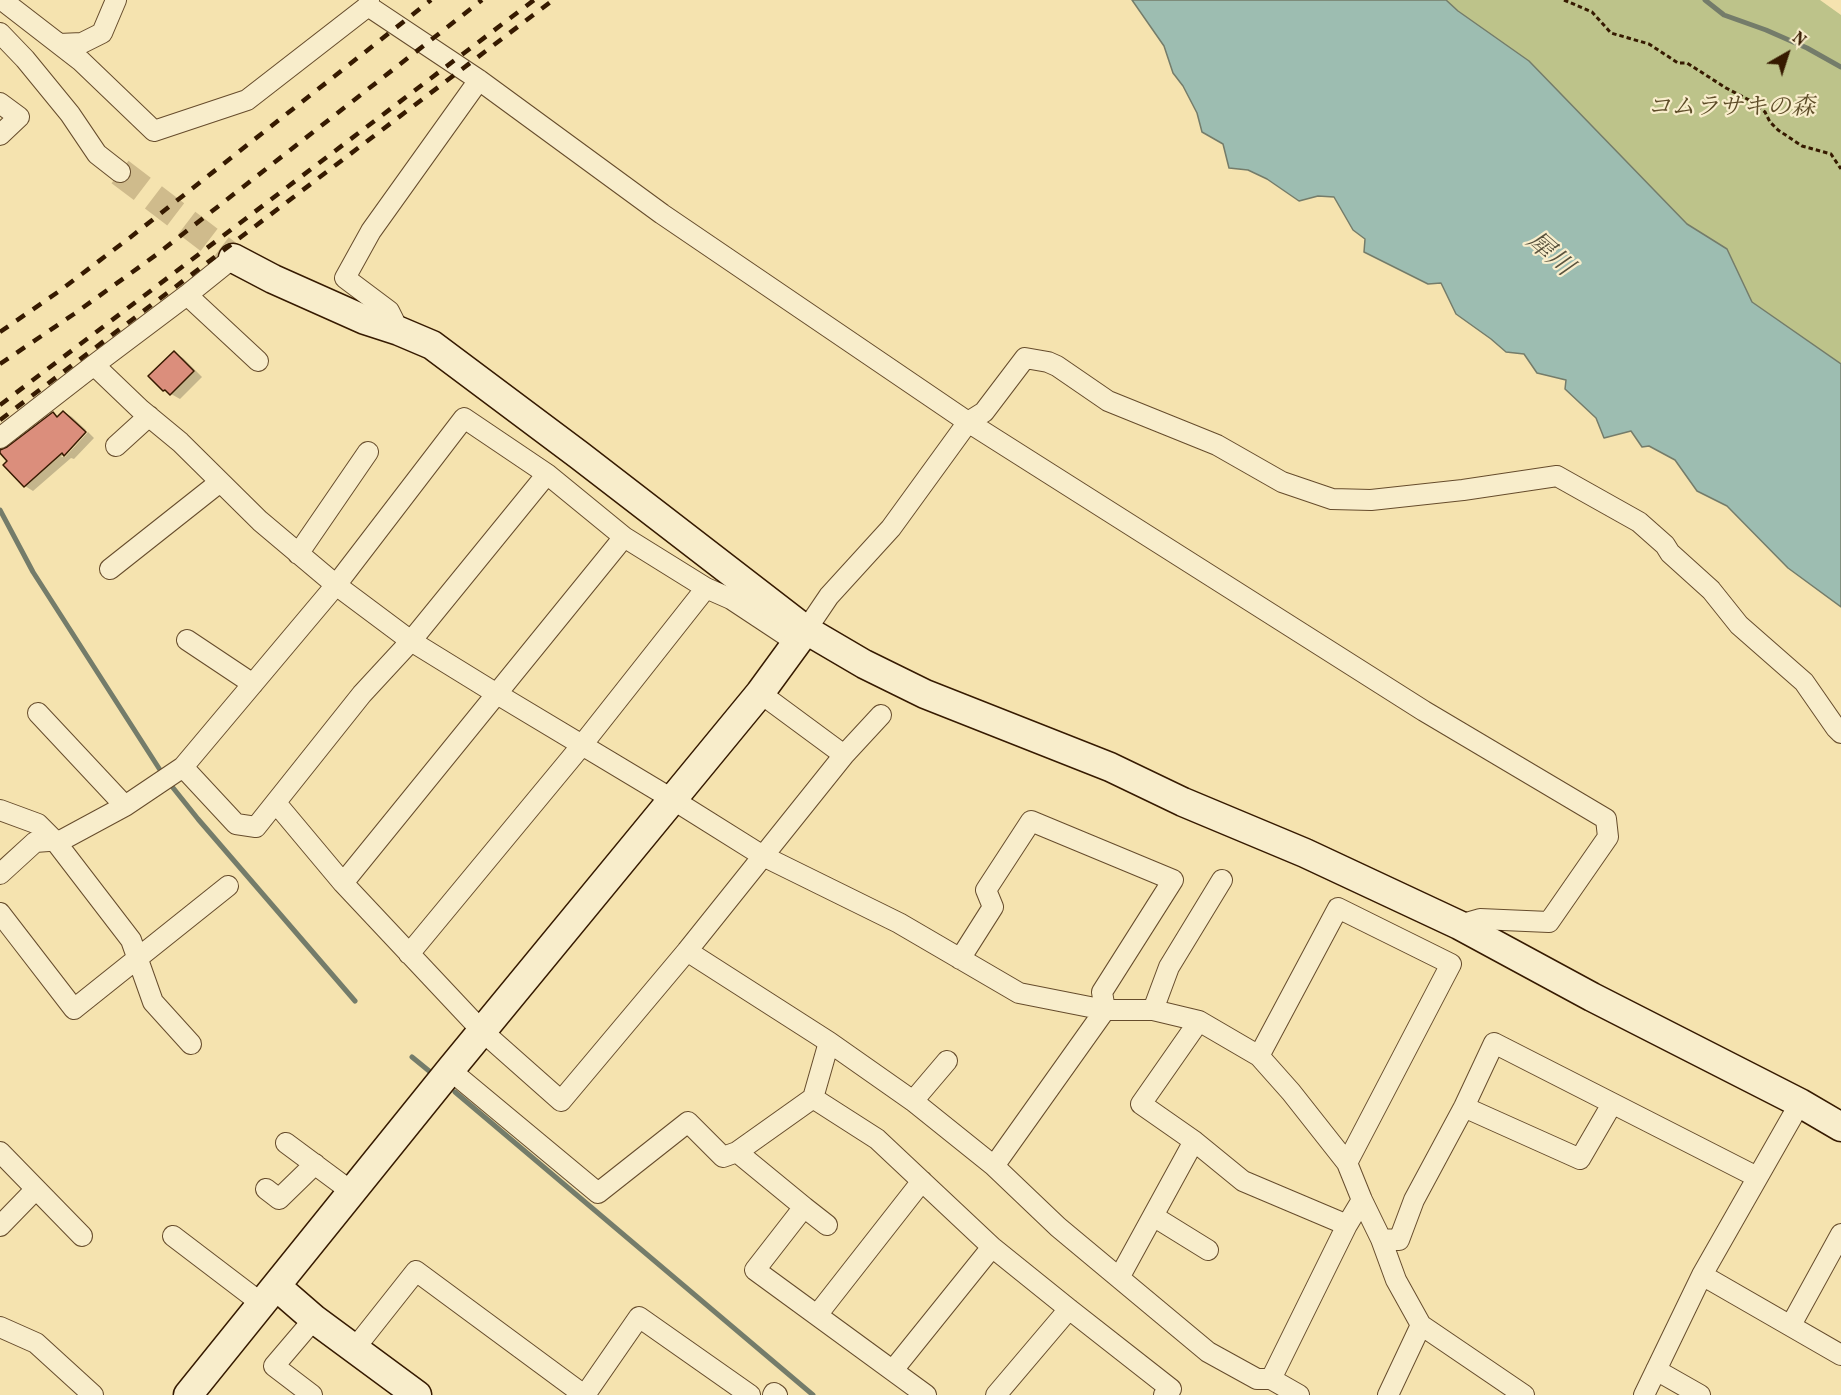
<!DOCTYPE html>
<html>
<head>
<meta charset="utf-8">
<style>
  body { margin:0 }
  #map { position:relative; width:1841px; height:1395px; overflow:hidden; background:#f5e3af; font-family:Vollkorn,serif }
  canvas { display:block }
  .north { position:absolute; left:1757px; top:24px; width:60px; height:60px; -webkit-text-stroke:4px #f8edcb; paint-order:stroke; rotate:39deg; font-size:16px; font-weight:700; line-height:24px; text-align:center; color:#361a00 }
  .north::after { content:''; display:block; margin:auto; width:21px; height:27px; background:#361a00; clip-path:polygon(50% 0,100% 100%,50% 72%,0 100%) }
</style>
</head>
<body>
<div id="map">
<canvas width="1841" height="1395"></canvas>
<div class="north">N</div>
</div>
<script>
const c = document.querySelector('canvas').getContext('2d');
c.lineJoin = 'round';
function paint(path, color) {
  c.fillStyle = color;
  c.fill(path, 'evenodd');
}
function poly(rows) {
  const path = new Path2D();
  for (const r of rows) {
    path.moveTo(r[0], r[1]);
    for (let i = 2; i < r.length; i += 2) path.lineTo(r[i], r[i + 1]);
  }
  return path;
}
function strokePath(path, color, width, dash) {
  c.strokeStyle = color;
  c.lineWidth = width;
  c.lineCap = dash ? 'butt' : 'round';
  c.setLineDash(dash || []);
  c.stroke(path);
}
function label(font, color, halo, rows, align = 'center') {
  c.font = font + ' Vollkorn,"Noto Serif JP",serif';
  c.lineWidth = 4.5;
  c.setLineDash([]);
  c.textBaseline = 'middle';
  c.strokeStyle = halo;
  c.fillStyle = color;
  for (const [text, x, y, turn = 0] of rows) {
    c.save();
    c.translate(x, y);
    c.rotate((+turn || 0) * Math.PI / 180);
    c.textAlign = isNaN(turn) ? turn : align;
    if (halo) c.strokeText(text, 0, 0);
    c.fillText(text, 0, 0);
    c.restore();
  }
}
const green = poly([
  [1446,0,1820,0,1841,15,1841,364,1752,302,1727,249,1687,224,1609,145]
]);
const water = poly([
  [1132,0,1446,0,1458,11,1529,61,1687,224,1727,249,1752,302,1841,364,1841,607,1788,568,1727,506,1697,491,1675,460,1649,446,1642,447,1631,431,1604,438,1596,418,1565,389,1566,380,1537,373,1524,354,1506,352,1491,339,1456,314,1441,283,1428,284,1364,252,1365,239,1353,230,1334,197,1318,196,1299,201,1267,179,1248,170,1229,168,1223,144,1202,132,1197,113,1183,86,1173,73,1164,46,1132,0]
]);
const shadow = poly([
  [174,353,183,358,202,377,180,399,164,390],
  [64,412,72,417,86,430,61,457,65,457,88,432,94,438,74,459,71,458,33,491,25,486,9,461,53,414,59,418]
]);
const stream = poly([
  [1705,0,1724,15,1766,30,1807,48,1841,67],
  [0,510,33,572,162,773],
  [170,784,198,819,355,1001],
  [412,1057,434,1075],
  [455,1092,813,1395]
]);
const building = poly([
  [174,351,194,371,170,395,165,390,163,391,148,376,174,351],
  [63,411,86,432,64,456,62,453,24,487,3,465,7,461,0,453,0,450,7,447,53,412,57,417,63,411]
]);
const secondaryTunnel = poly([
  [120,172,233,258]
]);
const path = poly([
  [1564,0,1592,12,1611,33,1649,44,1678,63,1687,63,1726,88,1753,102,1765,112,1770,122,1778,130,1802,146,1831,154,1841,169]
]);
const street = poly([
  [2,0,81,61,154,131,247,100,368,6,369,0],
  [368,6,479,80,662,214,968,422,1424,711,1606,819,1608,837,1549,922,1480,919,1459,925],
  [0,33,25,59,70,114,97,154,120,172],
  [59,44,82,43,102,33,116,0],
  [0,103,19,117,0,135],
  [187,295,258,361],
  [399,331,389,311,345,278,371,231,479,80],
  [94,365,187,295,233,258],
  [0,438,94,365,140,409,180,442,260,521,336,585,411,641,497,694,672,799,763,856,899,923,1019,993,1105,1010,1153,1010,1199,1021,1259,1056,1291,1092,1347,1163,1362,1200,1381,1239,1396,1280,1421,1325,1524,1395],
  [116,446,149,416],
  [298,554,368,452],
  [110,569,220,482],
  [806,630,829,596,891,528,968,422,984,412,1025,358,1048,362,1057,366,1108,401,1217,445,1282,482,1332,499,1371,500,1463,490,1557,476,1639,522,1665,545,1670,553,1711,590,1739,625,1804,682,1836,728,1841,733],
  [187,640,253,684],
  [760,693,844,755],
  [38,713,125,806],
  [183,767,236,824,256,827,362,694,411,641,547,474],
  [276,803,343,883,482,1031,561,1101,687,951,844,755,881,715],
  [0,810,38,824,55,841,131,940,153,1002,191,1044],
  [0,874,35,842,62,840,125,806,183,767,336,585,464,418,547,474,624,537,706,588,731,599,796,642],
  [343,883,624,537],
  [0,913,74,1009,228,886],
  [687,951,829,1042,913,1101,994,1166,1105,1010,1102,992,1173,880,1031,821,986,890,993,907,960,959],
  [409,954,582,745,706,588],
  [1153,1010,1169,967,1222,880],
  [1199,1021,1141,1104,1194,1141,1243,1181,1347,1225],
  [1259,1056,1338,908,1451,964,1347,1163],
  [450,1070,598,1193,688,1122,723,1157,737,1152,813,1098,877,1139,992,1247,1069,1309,1171,1389,1164,1395],
  [813,1098,829,1042],
  [913,1101,947,1061],
  [1464,1107,1580,1159,1612,1104],
  [286,1143,352,1192],
  [0,1152,82,1236],
  [737,1152,804,1207,755,1270,926,1395],
  [994,1166,1058,1227,1208,1352,1257,1379,1271,1379,1347,1225,1362,1200],
  [266,1189,279,1199,315,1164],
  [804,1207,827,1225],
  [1153,1216,1208,1250],
  [0,1226,36,1189],
  [173,1236,261,1303],
  [1381,1239,1399,1240,1414,1200,1464,1107,1494,1043,1757,1177],
  [1702,1275,1841,1355],
  [1119,1278,1194,1141],
  [817,1315,922,1181],
  [1791,1325,1841,1234],
  [0,1327,36,1343,93,1395],
  [355,1348,416,1271,584,1395],
  [893,1370,992,1247],
  [1656,1370,1700,1395],
  [1271,1379,1299,1395],
  [312,1395,274,1366,314,1319],
  [585,1395,639,1317,750,1395],
  [773,1395,774,1393,777,1395],
  [996,1395,1069,1309],
  [1388,1395,1421,1325],
  [1644,1395,1702,1275,1800,1103]
]);
const secondary = poly([
  [233,258,273,279,365,320,399,331,432,345,579,455,806,630,864,664,925,694,1110,767,1183,802,1305,853,1459,925,1592,997,1800,1103,1841,1127],
  [276,1286,314,1319,417,1395],
  [188,1395,450,1070,760,693,806,630]
]);
const rail = poly([
  [0,332,58,292,132,236,431,0],
  [0,364,74,314,156,255,482,0],
  [0,405,534,0],
  [0,420,553,0]
]);
const parkNames = [
  ["コムラサキの森",1731,110]
];
const waterNames = [
  ["犀川",1548,256,41]
];
paint(green, '#bdc38a');
paint(water, '#9dbdb1');
strokePath(water, '#747c6a', 1.5);
paint(shadow, '#0003');
strokePath(stream, '#747c6a', 5);
paint(building, '#db8e7c');
strokePath(building, '#361a00', 1.5);
strokePath(secondaryTunnel, '#cfbb8c', 28, [28, 14]);
strokePath(street, '#664c2c', 22);
strokePath(secondary, '#361a00', 31);
strokePath(path, '#361a00', 3, [4.5, 3]);
strokePath(street, '#f8edcb', 20);
strokePath(secondary, '#f8edcb', 28);
strokePath(rail, '#361a00', 4.5, [10, 10]);
label('italic 24px', '#5e4d29', '#f8edcb', parkNames);
label('italic 26px', '#5a533e', '#f8edcb', waterNames);
</script>
</body>
</html>
